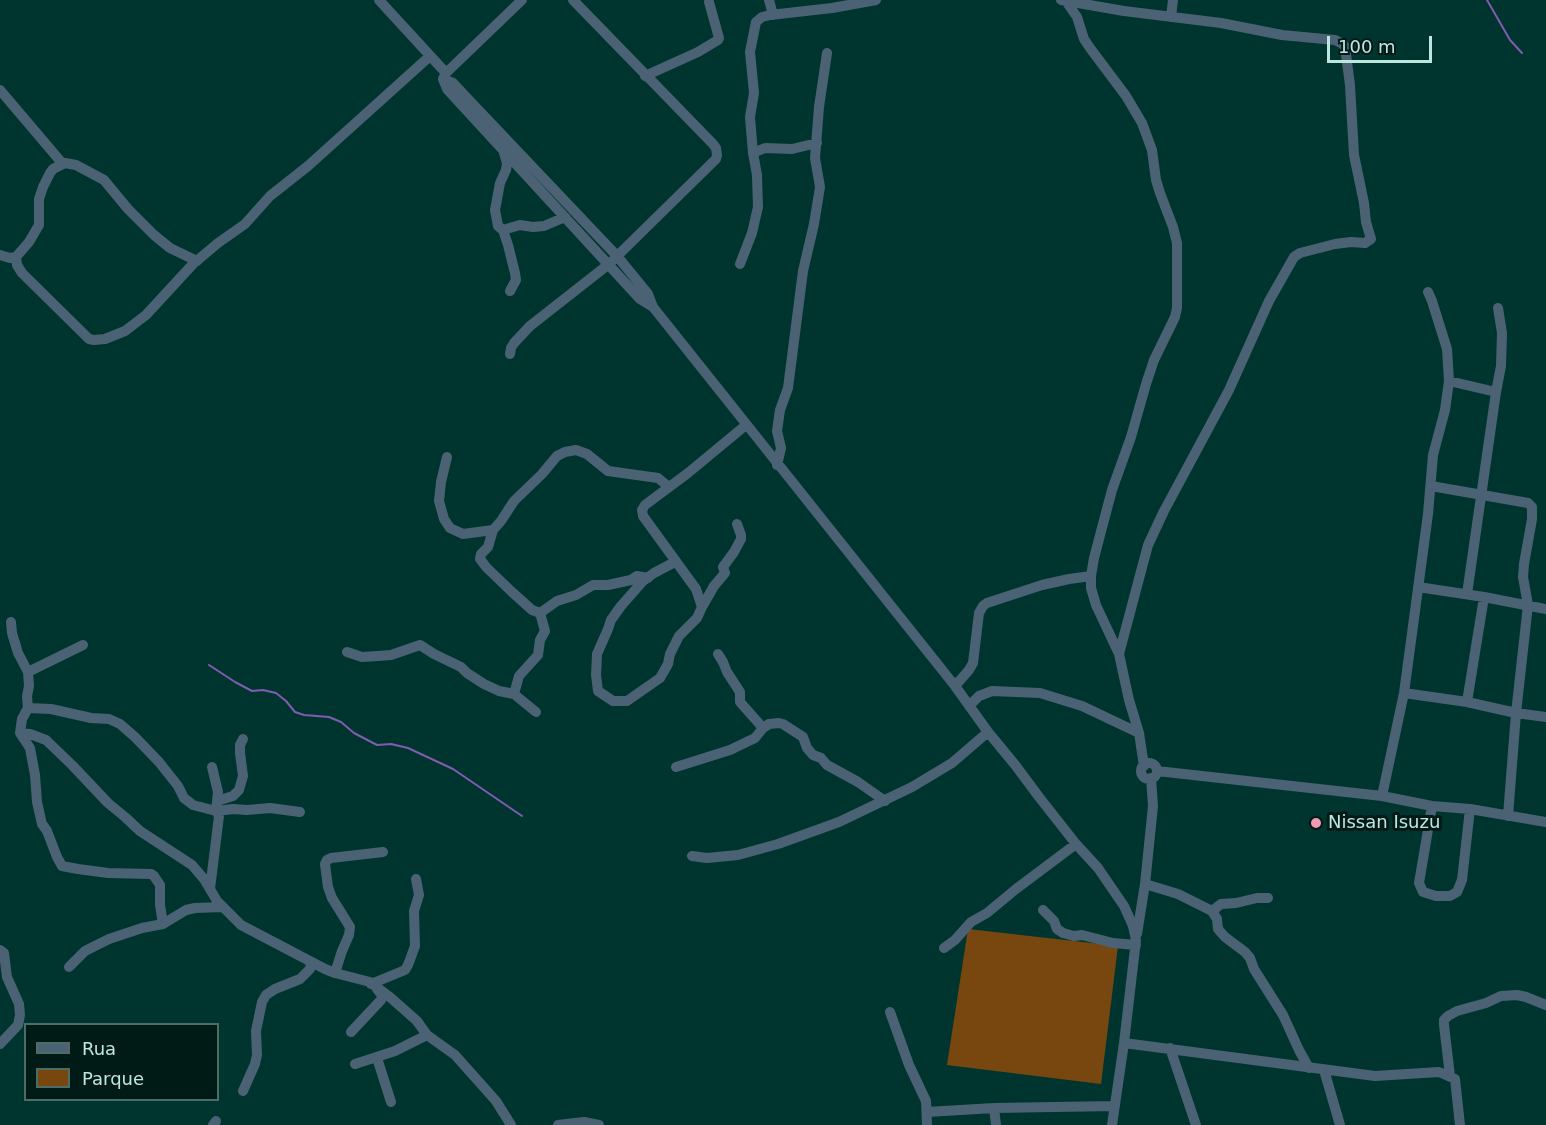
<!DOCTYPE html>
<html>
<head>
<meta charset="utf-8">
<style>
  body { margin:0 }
  #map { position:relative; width:1546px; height:1125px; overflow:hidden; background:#00352f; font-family:"DejaVu Sans",sans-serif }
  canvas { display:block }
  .legend { position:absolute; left:24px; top:1023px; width:195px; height:78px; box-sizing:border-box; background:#001a16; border:2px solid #4c6c66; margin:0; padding:8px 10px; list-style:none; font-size:18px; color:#bde6df }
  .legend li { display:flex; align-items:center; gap:12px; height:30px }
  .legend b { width:30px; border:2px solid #4c6c66 }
  .scale { position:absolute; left:1327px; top:36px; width:105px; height:27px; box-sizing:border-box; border:3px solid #bde6df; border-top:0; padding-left:8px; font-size:18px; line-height:21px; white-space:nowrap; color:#bde6df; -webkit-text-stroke:4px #001a16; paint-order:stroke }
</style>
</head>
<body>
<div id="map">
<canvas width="1546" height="1125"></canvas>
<ul class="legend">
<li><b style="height:8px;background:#4b6274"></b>Rua</li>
<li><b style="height:16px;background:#784710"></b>Parque</li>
</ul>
<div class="scale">100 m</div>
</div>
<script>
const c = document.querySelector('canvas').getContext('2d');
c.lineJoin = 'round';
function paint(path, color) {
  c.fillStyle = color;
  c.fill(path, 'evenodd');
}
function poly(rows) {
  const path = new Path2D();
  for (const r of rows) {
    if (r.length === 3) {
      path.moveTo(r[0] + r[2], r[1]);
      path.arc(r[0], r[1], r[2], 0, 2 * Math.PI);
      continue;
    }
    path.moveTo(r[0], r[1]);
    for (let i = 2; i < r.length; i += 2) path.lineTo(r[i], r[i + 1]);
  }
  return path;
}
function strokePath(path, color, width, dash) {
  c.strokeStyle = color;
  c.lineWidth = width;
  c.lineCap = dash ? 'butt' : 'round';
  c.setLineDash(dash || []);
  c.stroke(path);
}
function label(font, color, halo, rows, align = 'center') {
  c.font = font + ' "DejaVu Sans",sans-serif';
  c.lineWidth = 6;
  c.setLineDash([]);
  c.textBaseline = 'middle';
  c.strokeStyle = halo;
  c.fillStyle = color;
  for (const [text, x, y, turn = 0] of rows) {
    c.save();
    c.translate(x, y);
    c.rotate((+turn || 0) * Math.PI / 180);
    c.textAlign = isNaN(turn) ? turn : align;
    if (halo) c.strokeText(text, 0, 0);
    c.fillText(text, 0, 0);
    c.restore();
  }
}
const green = poly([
  [968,929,1118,946,1101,1084,947,1065]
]);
const stream = poly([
  [1487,0,1510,40,1522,53],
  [209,665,235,682,252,691,263,690,276,693,286,701,295,712,304,715,329,717,341,722,354,733,377,745,391,744,408,748,453,769,522,816]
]);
const minor = poly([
  [379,0,446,73,443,79,447,89,640,299,653,307,955,686,988,732,1016,766,1039,797,1076,844,1098,868,1124,906,1133,926,1136,940,1124,1043,1112,1125],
  [769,0,773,15],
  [1061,0,1124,11,1221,23,1282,35,1335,40,1343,44,1345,47,1350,85,1354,155,1364,203,1366,222,1371,239,1365,243,1351,242,1335,244,1300,253,1294,257,1269,301,1229,390,1164,511,1148,545,1119,654],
  [1066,1,1077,17,1084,39,1090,48,1126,96,1142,123,1152,150,1156,180,1160,193,1173,227,1177,243,1177,308,1175,317,1154,360,1146,384,1131,437,1112,490,1094,558,1091,576,1091,588,1096,605,1119,654,1129,700,1139,733,1144,766],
  [1171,17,1173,0],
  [446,73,522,0],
  [645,76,698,52,718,40,719,38,709,2],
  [443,79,453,83,467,98,617,256,648,294,653,307],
  [0,90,62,163],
  [504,153,507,163,506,170,500,183,495,210,498,226,503,230,508,245,515,273,516,280,510,291],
  [753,153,765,148,792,149,817,143],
  [503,230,520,225,533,227,544,226,565,217,566,218],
  [0,255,10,258,16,257,29,242,39,225,39,199,43,187,50,173,53,169,65,163,76,165,104,180,128,209,154,235,170,248,197,261],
  [16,257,17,265,22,273,89,339,94,340,105,339,125,331,146,315,193,264,218,243,245,224,270,196,308,166,430,56],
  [740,264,752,233,758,207,757,175,753,153,750,117,754,93,750,52,756,22,762,17,770,15,832,8,876,0],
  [510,354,511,348,514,343,530,326,609,264,716,159,717,155,716,148,713,144,573,0],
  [1449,381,1496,392,1467,594],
  [1496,392,1501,366,1502,333,1498,308],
  [447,457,441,482,439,501,444,519,450,528,463,534,493,530],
  [777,465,781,448,777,431,780,410,788,388,803,271,814,224,820,187,815,158,819,107,827,53],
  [1431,486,1528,503,1532,507,1532,519,1524,564,1523,577,1528,605,1516,713,1508,816],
  [675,562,654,573,643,581,621,606,611,620,608,629,597,654,596,675,598,691,613,701,627,701,660,678,668,664,670,654,679,636,697,618,702,607,696,589,643,516,642,510,645,505,688,473,746,425],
  [648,578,637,576,631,580,608,585,593,585,576,595,557,601,540,613,532,610,512,592,487,568,480,559,481,554,488,547,493,530,501,521,514,501,542,474,557,456,565,452,576,450,587,454,608,471,658,478,669,487],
  [1418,587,1484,597,1546,609],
  [702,607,714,586,725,573,723,567,734,552,741,539,741,535,737,524],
  [11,622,12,633,18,653,28,672,29,686,27,696,28,708,22,719,20,733,30,748,35,775,37,802,42,824,47,831,57,857,62,866,78,869,108,873,151,874,154,876,160,885,160,905,163,924],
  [347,652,362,657,378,656,391,655,420,645,434,654,461,667,467,673,484,684,499,691,514,694,536,712],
  [718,654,723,662,727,672,740,692,740,702,763,728],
  [28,672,83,645],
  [955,686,969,670,973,663,979,613,983,606,987,603,1042,585,1069,579,1091,576],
  [1404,693,1467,702,1516,713,1546,717],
  [514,694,519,676,538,655,540,640,545,631,540,613],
  [1467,702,1484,597],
  [969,706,979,696,992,691,1040,693,1082,706,1139,733],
  [28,708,51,709,91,718,109,719,120,724,135,737,159,762,178,786,184,798,193,805,216,811,233,809,247,810,270,808,300,812],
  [20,733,30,734,46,740,72,765,108,803,125,817,140,831,192,865,204,879,217,901,241,925,325,969,335,973,370,982,391,998,417,1021,427,1035,455,1055,496,1101,511,1125],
  [1149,771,8],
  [676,767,730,750,755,738,763,728,769,724,779,723,783,724,803,737,807,748,813,755,821,758,827,765,858,782,885,801],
  [1157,771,1382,796,1432,806,1470,809,1546,822],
  [1382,796,1404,693,1428,514,1433,455,1445,410,1449,381,1447,349,1432,301,1428,292],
  [217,801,233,796,239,790,243,776,240,753,240,745,243,739],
  [1432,806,1419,883,1423,892,1436,896,1450,896,1457,892,1462,880,1470,809],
  [692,856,707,858,738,855,778,844,839,822,912,787,952,763,988,732],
  [1145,884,1178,894,1212,911,1217,919,1218,929,1225,937,1245,952,1250,958,1254,969,1283,1015,1299,1050,1309,1068],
  [210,889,219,816,216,811,218,792,212,767],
  [1043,910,1054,921,1057,929,1063,933,1074,936,1082,935,1113,943,1136,945],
  [1212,911,1221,904,1236,903,1257,898,1268,898],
  [1137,934,1145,884,1153,806,1151,778],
  [944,948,955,940,971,922,987,913,1016,889,1076,844],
  [0,950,4,953,7,977,19,1004,20,1015,18,1025,0,1044],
  [69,967,85,951,109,939,142,928,163,924,186,910,195,908,223,907],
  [335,973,342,951,349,935,350,927,332,898,328,887,325,864,327,860,331,858,383,852],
  [371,984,405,970,408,965,415,946,414,911,419,895,416,879],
  [890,1012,909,1065,926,1101,927,1125],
  [351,1032,381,1000,382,995,377,989],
  [1124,1043,1375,1076,1439,1072,1455,1079,1460,1125],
  [1170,1048,1196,1125],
  [377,1058,391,1102],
  [355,1064,395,1051,427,1035],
  [1324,1070,1340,1125],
  [1450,1076,1444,1025,1444,1020,1448,1016,1457,1011,1486,1003,1501,996,1517,995,1526,997,1546,1005],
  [243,1091,255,1064,257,1055,256,1031,262,1002,266,995,275,989,300,979,310,969,311,962],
  [994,1108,996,1125],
  [927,1112,994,1108,1115,1106],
  [213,1125,216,1121],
  [558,1125,584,1122,599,1125]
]);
const markers = [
  [1316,823,6,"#f19ab1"]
];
const poiNames = [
  ["Nissan Isuzu",1328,823]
];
paint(green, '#784710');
strokePath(stream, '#815baf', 2);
strokePath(minor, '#4b6274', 10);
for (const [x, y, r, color] of markers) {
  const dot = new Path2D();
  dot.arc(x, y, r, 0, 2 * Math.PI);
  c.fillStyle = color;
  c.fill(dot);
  strokePath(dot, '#001a16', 2);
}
label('18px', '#bde6df', '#001a16', poiNames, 'left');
</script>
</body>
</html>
